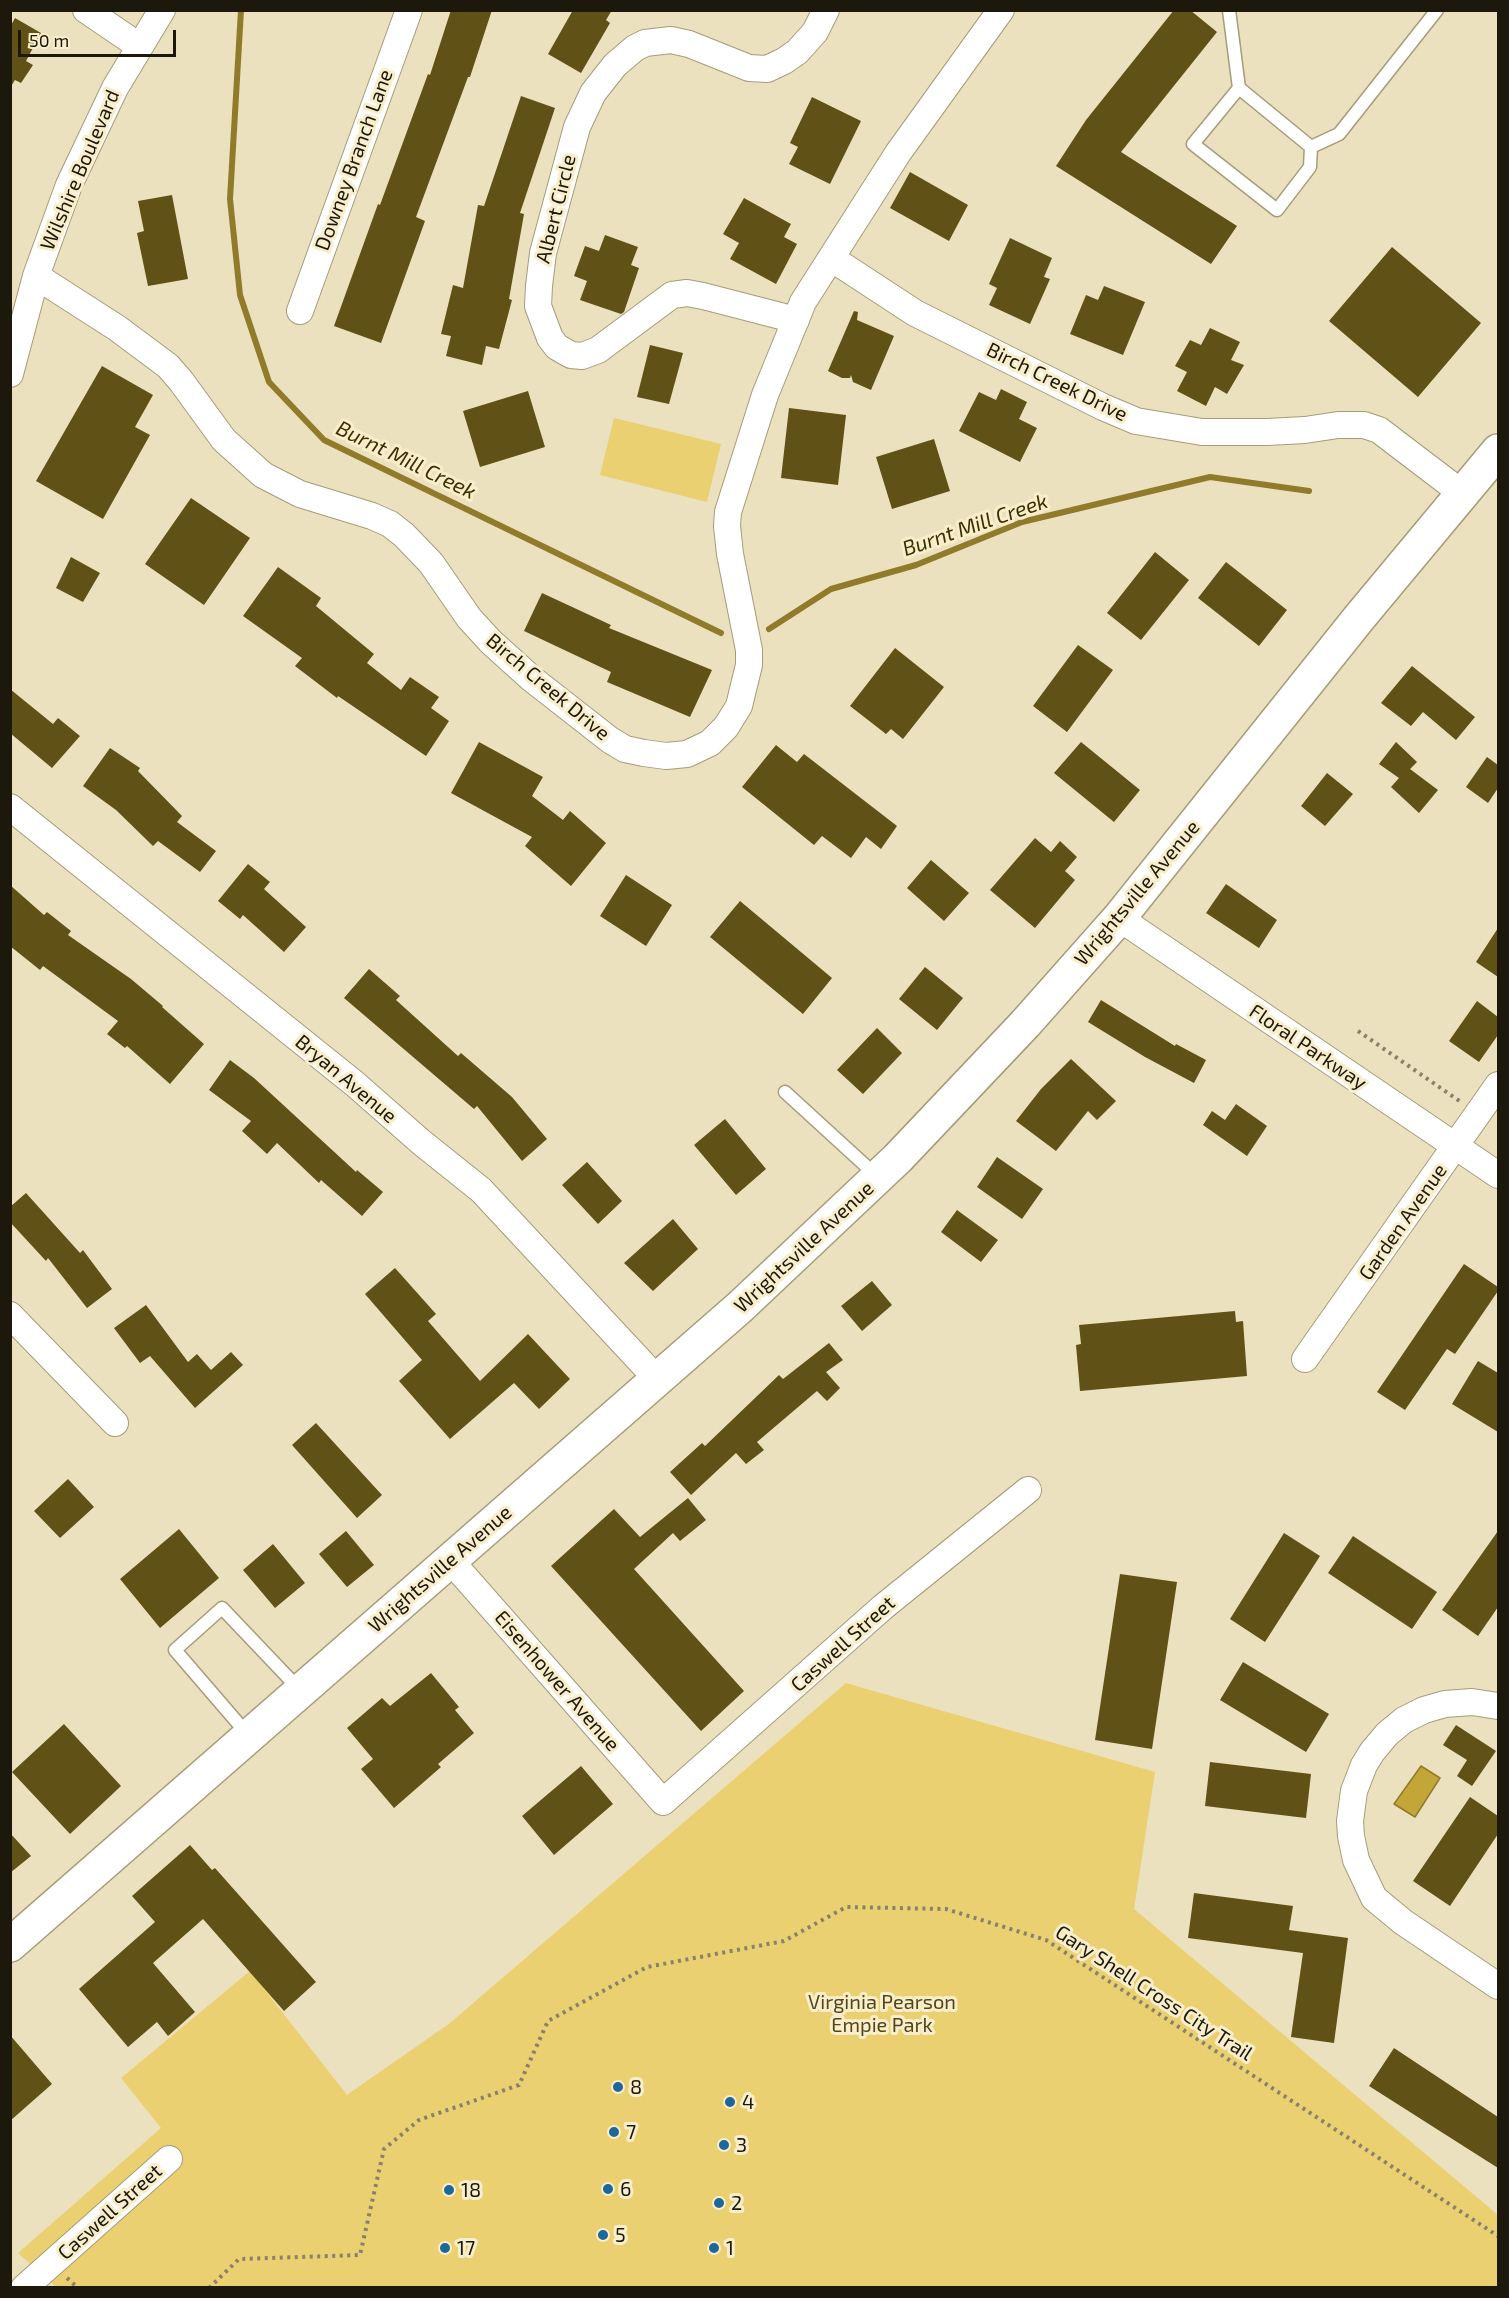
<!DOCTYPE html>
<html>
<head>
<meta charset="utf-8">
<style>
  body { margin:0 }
  #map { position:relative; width:1509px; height:2298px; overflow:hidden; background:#ebe1be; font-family:"Exo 2",sans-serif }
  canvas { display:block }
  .frame { position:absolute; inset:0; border:12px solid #1c180c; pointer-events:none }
  .scale { position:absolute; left:18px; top:30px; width:158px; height:27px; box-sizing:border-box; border:3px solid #1c180c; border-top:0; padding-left:8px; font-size:18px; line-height:21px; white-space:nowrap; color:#1c180c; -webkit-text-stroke:4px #f8eecb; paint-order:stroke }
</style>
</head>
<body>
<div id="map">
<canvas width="1509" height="2298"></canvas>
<div class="frame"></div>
<div class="scale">50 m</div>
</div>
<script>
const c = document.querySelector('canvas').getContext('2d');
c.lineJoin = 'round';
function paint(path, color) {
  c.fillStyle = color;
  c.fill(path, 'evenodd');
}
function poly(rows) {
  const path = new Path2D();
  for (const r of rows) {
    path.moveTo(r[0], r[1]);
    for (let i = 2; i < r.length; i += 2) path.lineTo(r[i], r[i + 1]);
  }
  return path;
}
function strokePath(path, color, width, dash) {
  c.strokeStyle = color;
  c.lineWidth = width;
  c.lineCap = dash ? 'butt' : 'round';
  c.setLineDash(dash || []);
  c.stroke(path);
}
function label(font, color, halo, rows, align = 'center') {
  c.font = font + ' "Exo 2",sans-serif';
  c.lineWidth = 6;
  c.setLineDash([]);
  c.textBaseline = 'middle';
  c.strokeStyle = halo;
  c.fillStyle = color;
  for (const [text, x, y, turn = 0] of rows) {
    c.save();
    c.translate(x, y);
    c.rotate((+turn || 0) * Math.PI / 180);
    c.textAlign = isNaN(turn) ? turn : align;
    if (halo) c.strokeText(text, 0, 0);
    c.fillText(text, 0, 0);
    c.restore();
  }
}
const green = poly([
  [614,418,721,444,707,502,600,475],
  [846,1683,1155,1772,1134,1909,1498,2215,1498,2288,52,2288,54,2285,18,2253,161,2128,121,2078,250,1971,347,2095,450,2023]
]);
const water = poly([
  [1421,1766,1440,1778,1415,1817,1394,1804,1421,1766]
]);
const stream = poly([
  [241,10,230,199,240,295,269,382,324,440,721,633],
  [769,629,831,589,916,565,1022,522,1210,477,1309,491]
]);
const building = poly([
  [451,10,492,10,470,77,468,77,416,217,425,221,381,343,334,326,378,204,380,205,428,74,430,75],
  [573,10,612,10,606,20,610,23,581,73,548,54],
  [1174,10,1190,10,1217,32,1121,152,1237,226,1211,264,1056,166,1086,120],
  [15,18,41,33,26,61,33,65,21,83,15,80,10,88,10,27],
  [521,96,555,108,520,213,524,214,509,299,512,300,499,349,486,346,482,365,446,356,451,336,441,334,453,285,463,288,478,205,484,206],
  [812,97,861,121,830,184,789,164,798,147,790,143],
  [910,172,968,205,949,241,890,208],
  [172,195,188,279,148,286,137,233,144,231,138,201],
  [744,198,791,224,784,237,797,244,776,284,730,259,739,243,723,234],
  [605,235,638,247,631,265,639,268,624,312,621,314,580,300,587,281,574,276,585,246,599,251],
  [1010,238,1052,258,1044,277,1050,279,1030,324,989,305,997,288,989,284],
  [1392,247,1481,323,1418,397,1329,321],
  [1104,286,1145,302,1123,355,1070,334,1086,295,1098,300],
  [854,311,858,312,857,320,894,336,871,390,853,382,851,375,850,378,842,378,828,371],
  [1210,328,1240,342,1231,360,1244,365,1227,394,1215,387,1206,406,1177,391,1187,372,1175,366,1190,340,1201,345],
  [650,345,683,353,669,404,637,397],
  [102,366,153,395,135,427,150,435,103,519,36,481],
  [1001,389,1027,402,1019,419,1037,428,1020,462,959,431,979,392,996,400],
  [528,391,545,447,480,467,463,411],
  [789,408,846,415,838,485,781,478],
  [934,439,950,491,892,509,876,457],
  [191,498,250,538,204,605,145,564],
  [1155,552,1189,580,1141,640,1107,613],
  [71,557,100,573,83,602,56,588],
  [1226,562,1287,610,1259,646,1198,598],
  [278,567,321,598,316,606,374,654,367,663,401,690,410,677,439,697,431,708,449,721,426,756,338,696,337,698,295,666,302,658,243,616],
  [542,593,611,625,609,628,712,670,690,717,607,682,611,672,524,631],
  [1078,645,1113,670,1067,732,1033,706],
  [895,648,944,687,903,739,891,729,886,734,850,706],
  [1412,666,1475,717,1456,740,1423,712,1411,726,1381,703],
  [10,689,53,724,58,718,80,736,52,768,10,733],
  [479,742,543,777,532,796,563,820,570,811,606,843,571,886,525,846,532,837,451,793],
  [1081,742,1140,790,1114,822,1054,773],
  [1396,742,1417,762,1410,769,1438,790,1419,813,1391,787,1399,778,1379,764],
  [776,745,797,762,804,754,897,826,881,849,866,837,851,858,822,836,814,845,742,787],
  [110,748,140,768,138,771,182,816,177,822,216,851,200,872,158,841,153,846,116,810,83,786],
  [1487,757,1498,765,1498,788,1488,803,1466,787],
  [1327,773,1353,794,1325,826,1301,806],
  [1035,838,1051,852,1060,841,1077,857,1065,871,1075,880,1035,928,990,890],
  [931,860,969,893,944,921,907,888],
  [248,864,270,882,264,889,306,927,284,952,243,915,240,919,218,901],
  [626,875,672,905,646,946,600,916],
  [1226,884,1277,920,1259,948,1206,913],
  [10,885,44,915,47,912,71,931,68,935,131,979,163,1006,162,1007,204,1044,170,1084,127,1046,125,1048,107,1034,118,1021,43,966,40,970,10,946],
  [740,901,832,978,803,1014,710,937],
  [1498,928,1498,977,1476,962],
  [925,967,963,998,937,1030,899,999],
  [369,969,400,996,396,1000,458,1056,461,1053,512,1097,547,1139,522,1161,477,1106,474,1109,344,998],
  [1101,1000,1175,1046,1176,1044,1206,1060,1194,1083,1145,1057,1088,1022],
  [1477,1001,1498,1017,1498,1035,1479,1062,1449,1041],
  [877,1028,902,1053,863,1094,837,1070],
  [1071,1059,1116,1101,1097,1120,1088,1111,1056,1151,1016,1121,1041,1089],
  [230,1060,254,1078,356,1172,357,1170,383,1192,362,1216,321,1180,319,1183,277,1143,267,1154,242,1131,251,1121,209,1090],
  [1236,1104,1267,1126,1247,1156,1203,1125,1212,1111,1225,1120],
  [725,1119,766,1169,736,1195,694,1145],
  [997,1157,1043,1189,1022,1219,977,1187],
  [587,1162,622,1201,598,1224,562,1185],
  [26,1193,80,1253,83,1250,112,1289,87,1308,48,1258,46,1261,10,1222,10,1207],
  [957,1210,998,1240,981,1262,941,1232],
  [673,1219,698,1249,653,1291,624,1263],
  [1464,1264,1498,1287,1498,1291,1455,1354,1447,1349,1405,1410,1377,1392],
  [395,1268,436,1314,428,1321,480,1381,528,1334,570,1379,539,1409,514,1383,450,1439,399,1381,422,1360,365,1294],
  [872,1281,892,1305,862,1331,841,1306],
  [146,1305,188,1362,197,1354,211,1370,231,1352,243,1365,195,1408,150,1356,140,1363,114,1328],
  [1235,1311,1236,1322,1243,1321,1247,1376,1080,1391,1076,1345,1081,1344,1079,1325],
  [829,1343,843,1360,826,1372,840,1388,827,1401,817,1391,757,1442,764,1450,746,1464,736,1453,691,1495,670,1472,702,1443,705,1446,779,1375,783,1379],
  [1478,1361,1498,1373,1498,1432,1452,1404],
  [316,1423,382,1495,357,1518,292,1445],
  [68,1479,94,1507,60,1538,34,1511],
  [688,1498,706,1520,680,1541,673,1533,634,1569,744,1691,701,1731,551,1566,614,1509,640,1537],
  [179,1529,219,1578,160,1628,120,1579],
  [346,1531,374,1565,347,1587,319,1554],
  [1498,1531,1498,1607,1478,1636,1442,1610],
  [1284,1533,1320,1556,1265,1642,1230,1619],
  [1353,1536,1437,1592,1412,1629,1328,1573],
  [273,1544,305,1583,275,1608,243,1570],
  [1120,1574,1177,1582,1152,1749,1095,1740],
  [1243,1662,1329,1714,1306,1752,1220,1700],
  [431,1673,459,1707,455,1710,474,1733,438,1764,441,1767,394,1808,361,1769,373,1759,347,1728,382,1698,390,1706],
  [64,1724,121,1786,70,1834,12,1772],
  [1456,1725,1496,1751,1472,1786,1457,1776,1467,1760,1443,1745],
  [1210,1762,1311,1774,1306,1818,1205,1806],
  [581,1766,613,1804,554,1855,522,1816],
  [1470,1797,1498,1816,1498,1834,1450,1906,1413,1881],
  [10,1833,31,1856,10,1873],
  [190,1845,212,1870,215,1868,316,1982,284,2011,203,1919,153,1963,195,2012,168,2036,157,2022,128,2047,79,1989,155,1922,132,1896],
  [1194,1893,1293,1906,1289,1930,1348,1938,1334,2043,1291,2037,1303,1953,1188,1938],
  [10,2035,52,2084,10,2121],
  [1394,2048,1498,2117,1498,2168,1369,2086]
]);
const path = poly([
  [1358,1031,1461,1102],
  [67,2278,78,2288],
  [209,2288,239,2259,360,2255,384,2149,419,2120,519,2085,548,2021,647,1967,784,1941,846,1907,946,1909,1046,1940,1498,2236]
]);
const lane = poly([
  [1229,10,1239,88,1311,147,1310,167,1277,210,1193,144,1239,88],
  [1311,147,1339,134,1437,10],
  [785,1092,878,1177],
  [249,1736,175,1650,222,1608,300,1690]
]);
const street = poly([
  [86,10,139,46],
  [831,258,915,313,1103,407,1136,421,1202,432,1267,432,1305,430,1338,425,1364,425,1379,430,1463,494],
  [36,276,117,328,168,366,181,381,224,440,263,475,300,494,372,516,390,524,404,535,431,563,469,618,491,642,532,679,610,740,625,749,644,753,666,756,687,754,710,743,726,727,739,706,749,665,749,650,730,554,727,526,728,512,765,395,803,302,898,153,1001,10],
  [300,311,409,10],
  [796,320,703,296,687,293,672,295,598,350,582,356,571,355,557,347,550,338,538,306,539,286,543,253,577,127,593,93,615,65,635,48,645,43,671,40,689,44,749,68,767,69,784,61,797,52,815,32,826,10],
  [10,374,36,276,69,185,115,88,162,10],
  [10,807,355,1084,421,1142,481,1190,656,1378],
  [1119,918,1498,1175],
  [10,1315,115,1423],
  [1305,1359,1498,1085],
  [450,1560,663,1802,883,1607,1028,1490],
  [1498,1706,1472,1702,1445,1704,1424,1710,1404,1720,1387,1734,1372,1752,1364,1765,1354,1791,1350,1821,1351,1836,1356,1860,1374,1898,1403,1922,1498,1986],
  [24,2288,169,2159]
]);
const secondary = poly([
  [10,1945,740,1307,898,1158,1025,1024,1119,918,1359,618,1498,451]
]);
const markers = [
  [618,2087,6,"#1d679b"],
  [730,2102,6,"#1d679b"],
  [614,2132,6,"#1d679b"],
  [724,2145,6,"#1d679b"],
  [608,2189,6,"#1d679b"],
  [449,2190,6,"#1d679b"],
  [719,2203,6,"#1d679b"],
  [603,2235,6,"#1d679b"],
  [445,2248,6,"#1d679b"],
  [714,2248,6,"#1d679b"]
];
const streetNames = [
  ["Downey Branch Lane",354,160,-70],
  ["Wilshire Boulevard",80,170,-67],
  ["Albert Circle",556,209,-76],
  ["Birch Creek Drive",1057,382,26],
  ["Birch Creek Drive",548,687,40],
  ["Wrightsville Avenue",1137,893,-50],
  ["Floral Parkway",1308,1047,34],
  ["Bryan Avenue",346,1079,40],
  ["Garden Avenue",1403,1222,-55],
  ["Wrightsville Avenue",804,1247,-43],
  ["Wrightsville Avenue",440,1569,-41],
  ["Caswell Street",843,1644,-42],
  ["Eisenhower Avenue",557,1681,49],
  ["Gary Shell Cross City Trail",1154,1993,33],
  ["Caswell Street",110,2212,-42]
];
const parkNames = [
  ["Virginia Pearson",882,2002],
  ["Empie Park",882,2025]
];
const poiNames = [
  ["8",630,2087],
  ["4",742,2102],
  ["7",626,2132],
  ["3",736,2145],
  ["6",620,2189],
  ["18",461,2190],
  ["2",731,2203],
  ["5",615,2235],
  ["17",457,2248],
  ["1",726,2248]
];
const waterNames = [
  ["Burnt Mill Creek",406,460,26],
  ["Burnt Mill Creek",975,525,-19]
];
paint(green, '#ead070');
paint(water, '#c2a637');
strokePath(water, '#907b2a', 1.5);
strokePath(stream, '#907b2a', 6);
paint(building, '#605116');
strokePath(lane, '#a59c7b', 15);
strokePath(street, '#a59c7b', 28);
strokePath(secondary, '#a59c7b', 36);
strokePath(path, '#898169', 4, [3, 4.5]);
strokePath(lane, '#fff', 12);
strokePath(street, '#fff', 26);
strokePath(secondary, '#fff', 33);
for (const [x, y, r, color] of markers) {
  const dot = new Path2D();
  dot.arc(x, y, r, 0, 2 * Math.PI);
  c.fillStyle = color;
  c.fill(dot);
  strokePath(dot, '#f8eecb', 2);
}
label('20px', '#1c180c', '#f8eecb', streetNames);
label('20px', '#524619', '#f8eecb', parkNames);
label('20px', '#1c180c', '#f8eecb', poiNames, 'left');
label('italic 21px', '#3c3001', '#f8eecb', waterNames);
</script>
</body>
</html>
